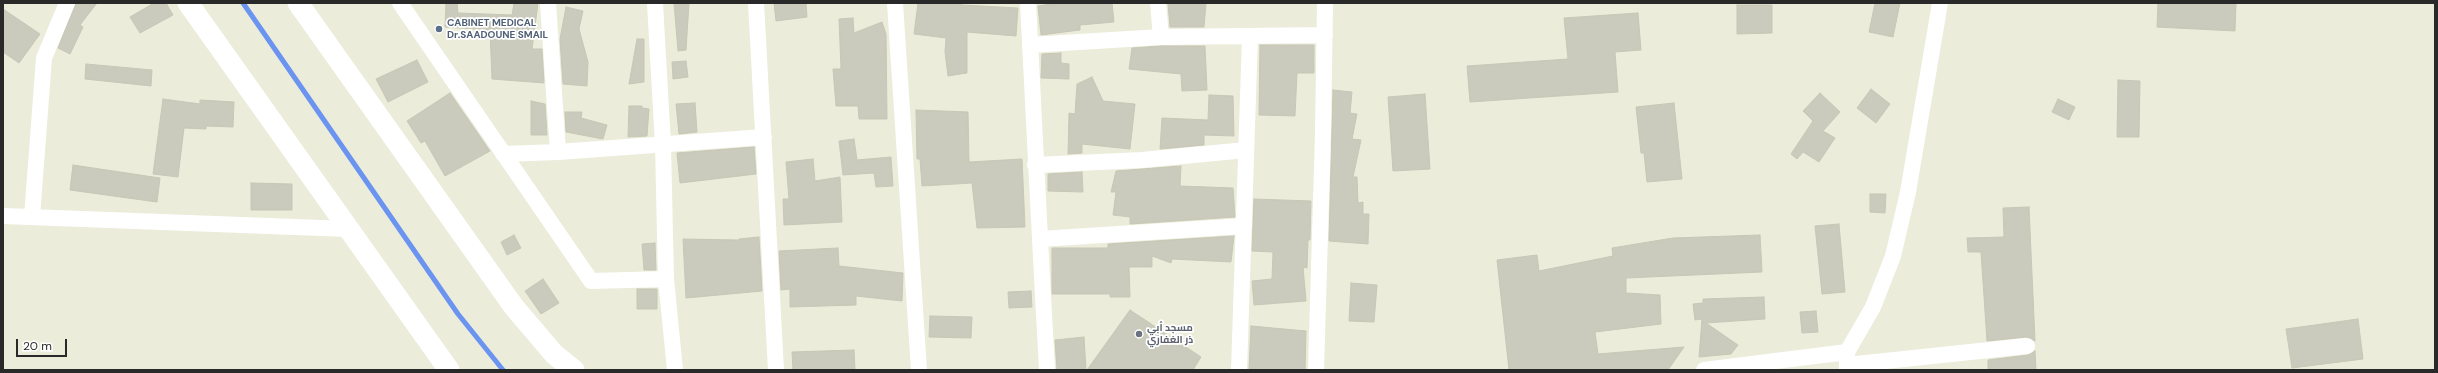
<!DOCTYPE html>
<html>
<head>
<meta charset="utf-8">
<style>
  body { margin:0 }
  #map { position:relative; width:2438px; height:373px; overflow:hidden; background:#ececdb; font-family:"DM Sans",sans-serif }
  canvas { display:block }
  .frame { position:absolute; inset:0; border:4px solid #292929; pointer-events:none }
  .scale { position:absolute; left:16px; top:339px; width:51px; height:18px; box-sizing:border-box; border:2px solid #292929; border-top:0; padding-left:5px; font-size:12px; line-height:14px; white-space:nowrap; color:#292929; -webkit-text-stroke:3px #fff; paint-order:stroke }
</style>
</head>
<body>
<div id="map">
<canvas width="2438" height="373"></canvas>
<div class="frame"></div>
<div class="scale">20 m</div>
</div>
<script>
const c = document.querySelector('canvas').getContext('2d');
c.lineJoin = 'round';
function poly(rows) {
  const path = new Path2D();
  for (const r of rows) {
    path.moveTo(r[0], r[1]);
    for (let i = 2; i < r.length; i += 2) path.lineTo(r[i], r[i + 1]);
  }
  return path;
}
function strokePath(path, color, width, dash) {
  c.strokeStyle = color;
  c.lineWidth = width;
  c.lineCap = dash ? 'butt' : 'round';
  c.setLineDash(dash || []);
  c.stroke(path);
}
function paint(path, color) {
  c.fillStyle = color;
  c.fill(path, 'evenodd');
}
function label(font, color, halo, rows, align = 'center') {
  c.font = font + ' "DM Sans",Cairo,sans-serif';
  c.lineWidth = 3.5;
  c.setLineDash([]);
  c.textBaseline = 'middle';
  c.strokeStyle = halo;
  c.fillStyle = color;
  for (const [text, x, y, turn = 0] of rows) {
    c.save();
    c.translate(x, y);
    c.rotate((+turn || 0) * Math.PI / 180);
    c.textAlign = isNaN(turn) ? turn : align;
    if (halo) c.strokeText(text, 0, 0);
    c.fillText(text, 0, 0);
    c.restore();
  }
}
const stream = poly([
  [243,3,458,314,503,370]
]);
const building = poly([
  [76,3,97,3,80,25,83,27,70,54,58,48,76,3],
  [154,3,166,3,173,15,140,33,130,17,154,3],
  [446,3,457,3,458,13,512,15,514,3,538,3,532,49,542,49,544,83,492,79,490,30,445,27,446,3],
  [674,3,689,3,686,50,678,51,674,3],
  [774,3,806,3,807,17,776,21,774,3],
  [918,3,962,3,962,5,1018,8,1016,36,967,32,967,73,948,76,945,52,946,38,914,34,918,3],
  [1058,3,1112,3,1114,22,1080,25,1080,30,1041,35,1038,6,1058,3],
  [1168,3,1206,3,1204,27,1170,27,1168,3],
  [1875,3,1900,3,1893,37,1869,32,1875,3],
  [2158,3,2236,3,2235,31,2157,27,2158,3],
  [1737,5,1772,5,1772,33,1737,34,1737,5],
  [566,7,583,11,579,29,588,62,587,86,563,84,560,39,566,7],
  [3,9,40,34,19,63,3,52,3,9],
  [1638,13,1641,50,1615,52,1618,92,1470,102,1467,66,1568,59,1564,18,1638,13],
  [853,18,854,33,882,22,886,34,887,119,859,119,858,106,836,106,833,69,841,69,839,19,853,18],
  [637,39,644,39,644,82,629,84,637,39],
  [1260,45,1314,45,1314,73,1297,73,1295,116,1259,115,1260,45],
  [1161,46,1205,46,1207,90,1182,91,1181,74,1129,69,1132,48,1161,46],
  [1061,53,1061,63,1069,64,1069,79,1041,78,1042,54,1061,53],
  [417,60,428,82,388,102,376,79,417,60],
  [686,61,688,77,673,79,672,62,686,61],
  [86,64,152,70,151,86,85,79,86,64],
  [1092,77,1103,101,1135,104,1130,149,1082,144,1082,153,1068,154,1069,113,1075,114,1077,84,1092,77],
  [2118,80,2140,81,2139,137,2117,137,2118,80],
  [1871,89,1890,104,1876,123,1857,108,1871,89],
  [1333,90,1352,92,1350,113,1357,114,1352,139,1361,140,1353,177,1357,177,1358,203,1363,202,1363,214,1369,214,1368,244,1329,241,1333,90],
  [450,93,490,151,445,176,425,141,421,143,407,121,450,93],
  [1820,93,1840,112,1823,131,1835,138,1819,162,1803,152,1797,159,1791,154,1813,121,1803,111,1820,93],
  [1425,94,1430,169,1393,171,1388,97,1425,94],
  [1209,95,1233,96,1234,136,1204,135,1204,145,1160,149,1162,118,1208,120,1209,95],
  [163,99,200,104,200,100,234,102,233,127,206,126,206,129,184,128,178,177,153,174,163,99],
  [2058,99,2075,107,2069,120,2052,112,2058,99],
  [531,101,545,104,547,135,531,135,531,101],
  [695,103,697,132,679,134,676,104,695,103],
  [1674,103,1682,179,1647,182,1644,153,1641,153,1636,107,1674,103],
  [629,106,642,106,642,108,649,109,647,136,628,137,629,106],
  [916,110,968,112,969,162,1022,159,1025,227,977,228,972,183,922,186,920,159,917,159,916,110],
  [565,112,582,112,581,118,607,125,603,139,566,132,565,112],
  [854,139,857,160,891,157,893,186,876,187,874,173,843,175,839,141,854,139],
  [754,147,756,174,680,183,677,153,754,147],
  [813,159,815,181,840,177,842,222,784,225,783,199,789,199,786,162,813,159],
  [73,165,160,178,157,202,70,190,73,165],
  [1181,166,1180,186,1233,188,1235,217,1130,224,1130,217,1113,215,1116,192,1111,192,1116,171,1181,166],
  [1082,172,1083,192,1048,191,1048,174,1082,172],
  [251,183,292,184,292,210,251,210,251,183],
  [1870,194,1886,194,1885,213,1870,212,1870,194],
  [1254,199,1311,201,1310,240,1308,240,1307,268,1303,267,1306,301,1254,305,1252,281,1272,279,1273,252,1252,251,1254,199],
  [2029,207,2035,341,2026,337,1987,341,1981,252,1968,252,1967,238,2004,237,2003,208,2029,207],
  [1839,224,1845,292,1822,294,1815,226,1839,224],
  [514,235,521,248,507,255,501,242,514,235],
  [1760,235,1762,272,1626,278,1626,293,1660,295,1661,324,1595,332,1598,354,1684,347,1668,370,1509,370,1497,260,1537,255,1539,271,1613,256,1612,248,1673,238,1760,235],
  [1234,236,1231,262,1172,259,1171,263,1152,256,1152,267,1129,267,1130,297,1110,297,1110,294,1052,294,1052,248,1108,248,1108,244,1234,236],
  [759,237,762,291,686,298,683,239,739,240,739,239,759,237],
  [655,243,656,270,644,270,642,244,655,243],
  [838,248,839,266,903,273,902,301,856,296,856,305,790,307,790,289,781,290,779,251,838,248],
  [543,279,559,303,541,314,525,291,543,279],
  [1351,283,1377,285,1374,322,1349,321,1351,283],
  [637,289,657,289,657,309,637,309,637,289],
  [1031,291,1032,307,1009,308,1008,292,1031,291],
  [1764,297,1765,319,1706,323,1738,345,1731,354,1699,357,1702,319,1695,320,1693,304,1703,303,1703,299,1764,297],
  [1130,310,1201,357,1193,370,1087,370,1130,310],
  [1816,311,1818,332,1802,333,1800,312,1816,311],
  [930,316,972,317,971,338,929,337,930,316],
  [2358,319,2363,359,2292,368,2286,329,2358,319],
  [1251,326,1306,331,1305,370,1249,370,1251,326],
  [1084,337,1086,370,1057,370,1055,340,1084,337],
  [854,350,855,370,793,370,792,352,854,350],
  [2035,351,2036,370,1988,370,1988,360,2028,355,2035,351]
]);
const minor = poly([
  [400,3,591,281,666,279],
  [655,3,663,145,666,279,675,370],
  [756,3,776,370],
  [895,3,919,370],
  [1028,3,1040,239],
  [1158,3,1161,37],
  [1030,45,1161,37,1325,35],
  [558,152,764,137],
  [503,154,558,152,548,3],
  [1035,165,1142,160,1246,150],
  [3,216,348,229],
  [32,217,44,58,67,3],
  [1847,365,2027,346],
  [1047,370,1040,239,1244,226],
  [1239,370,1250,36],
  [1316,370,1323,133,1325,3],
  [1704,370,1847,352],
  [1847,370,1847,352,1873,307,1893,256,1908,192,1940,3]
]);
const tertiary = poly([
  [188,3,449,370],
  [298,3,514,307,554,354,574,370]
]);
const markers = [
  [439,29,4,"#5c6f8a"],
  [1139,334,4,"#6b7280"]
];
const serviceNames = [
  ["CABINET MEDICAL",447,23],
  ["Dr.SAADOUNE SMAIL",447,35]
];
const worshipNames = [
  ["مسجد أبي",1147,328],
  ["ذر الغفاري",1147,340]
];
strokePath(stream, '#6b94f0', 5);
paint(building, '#cacabd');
strokePath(building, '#c6c7b4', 1);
strokePath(minor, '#fff', 16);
strokePath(tertiary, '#fff', 21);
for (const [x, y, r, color] of markers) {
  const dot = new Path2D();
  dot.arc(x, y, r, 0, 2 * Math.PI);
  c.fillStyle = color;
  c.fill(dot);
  strokePath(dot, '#fff', 1.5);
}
label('bold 10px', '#4e5e75', '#fff', serviceNames, 'left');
label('bold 10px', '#5b616d', '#fff', worshipNames, 'left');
</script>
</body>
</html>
